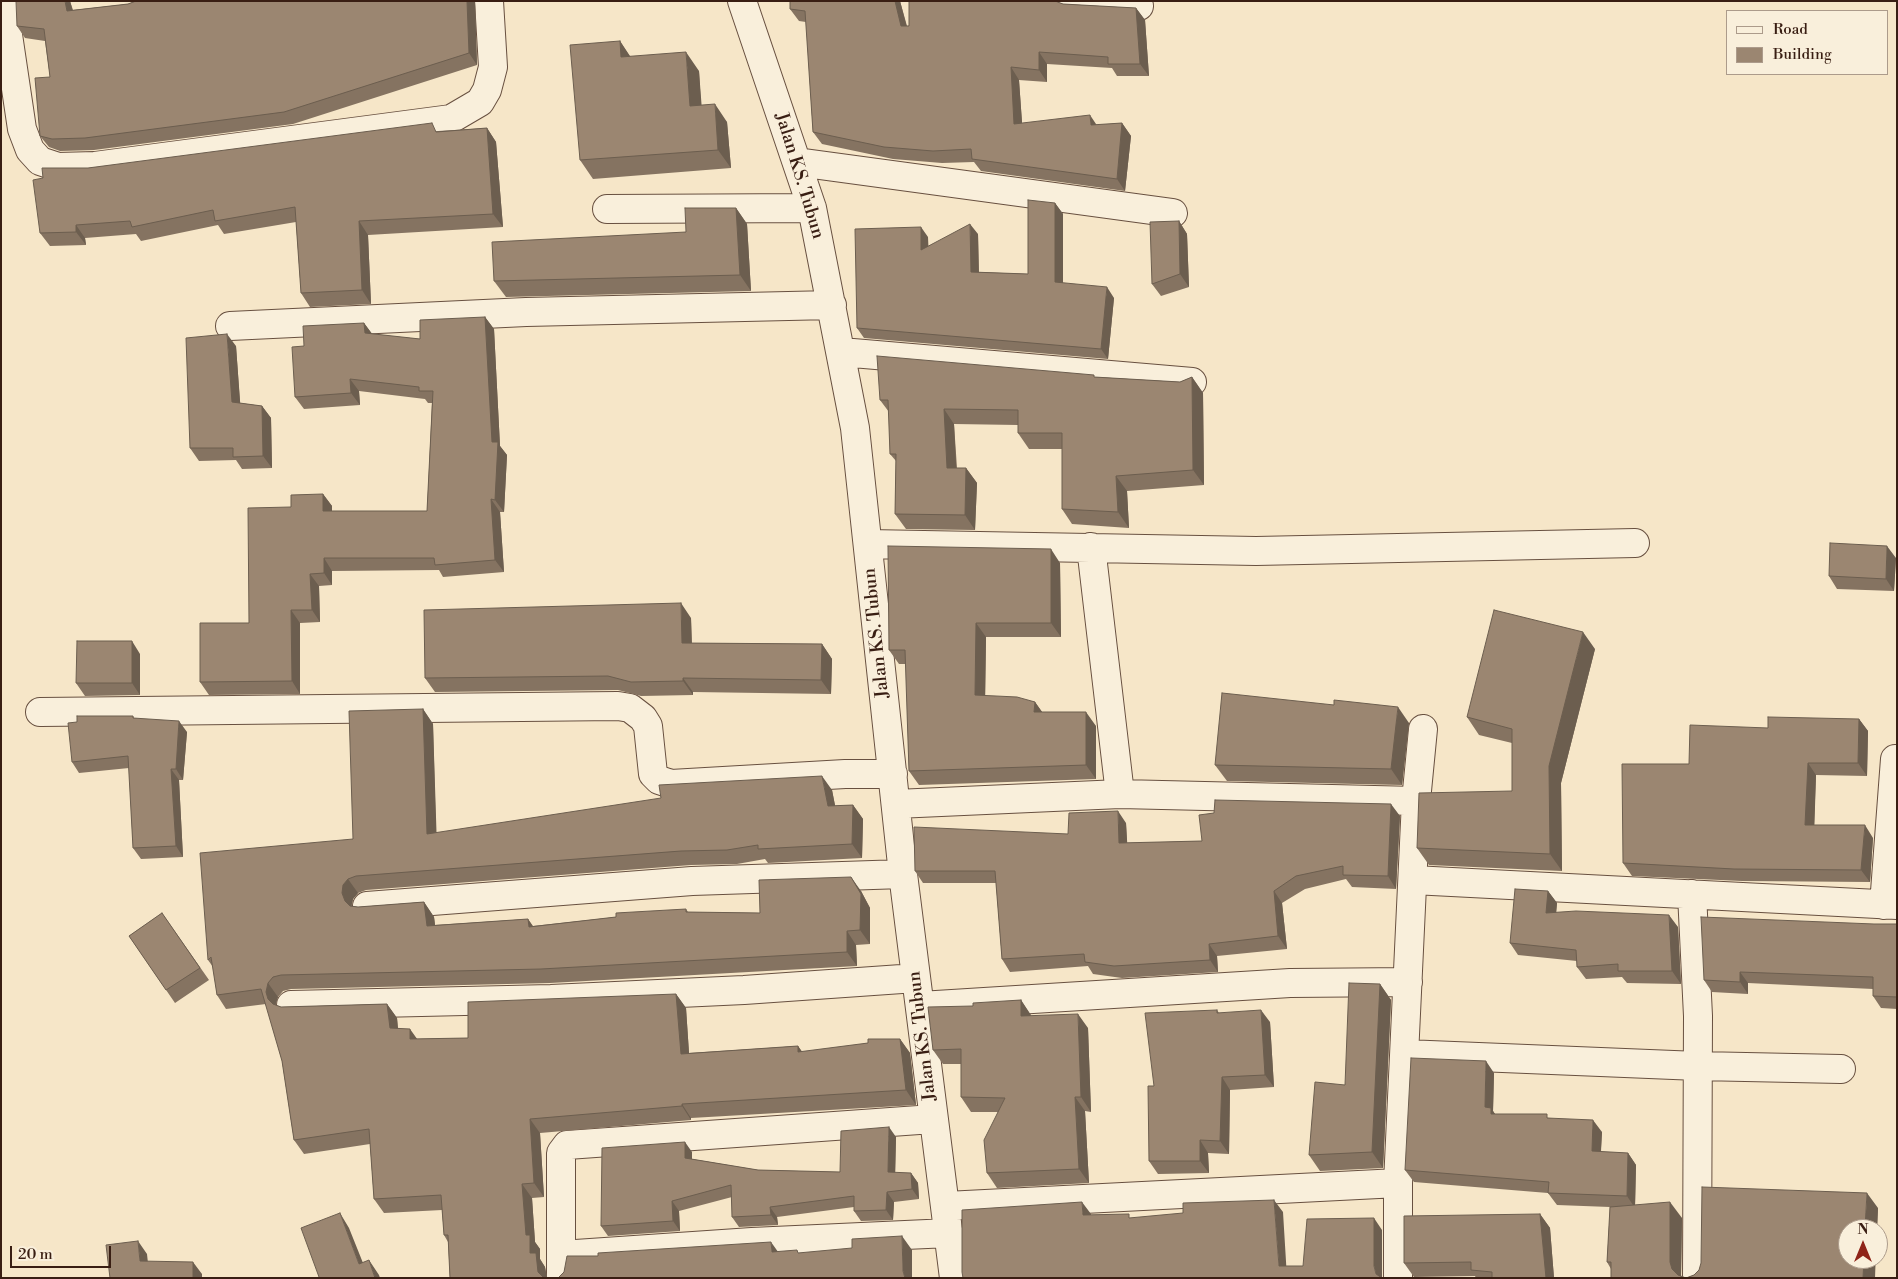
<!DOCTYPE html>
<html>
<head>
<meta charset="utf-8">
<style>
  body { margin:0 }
  #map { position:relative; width:1898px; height:1279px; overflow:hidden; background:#f6e6c8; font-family:"Libre Bodoni",serif }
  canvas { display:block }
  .frame { position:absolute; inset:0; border:2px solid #391e13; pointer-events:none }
  .legend { position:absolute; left:1726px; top:10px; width:162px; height:65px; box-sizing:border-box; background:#f9efdb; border:1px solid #ac9b8b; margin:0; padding:6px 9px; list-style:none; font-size:15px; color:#391e13 }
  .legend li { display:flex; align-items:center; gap:10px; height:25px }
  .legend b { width:25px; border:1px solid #ac9b8b }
  .north { position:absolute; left:1838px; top:1219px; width:50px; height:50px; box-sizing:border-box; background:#f9efdb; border:1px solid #ac9b8b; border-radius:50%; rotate:0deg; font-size:14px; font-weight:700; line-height:20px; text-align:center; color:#391e13 }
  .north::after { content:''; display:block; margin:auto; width:18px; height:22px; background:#8f2418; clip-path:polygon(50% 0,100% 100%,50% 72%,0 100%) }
  .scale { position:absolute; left:10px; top:1246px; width:101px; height:22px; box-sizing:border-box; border:2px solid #391e13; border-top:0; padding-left:6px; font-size:15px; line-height:18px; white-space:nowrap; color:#391e13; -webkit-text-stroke:4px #f9efdb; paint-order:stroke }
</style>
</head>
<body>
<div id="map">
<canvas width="1898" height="1279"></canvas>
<div class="frame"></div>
<ul class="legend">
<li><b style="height:6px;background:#f9efdb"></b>Road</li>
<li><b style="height:14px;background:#9b8671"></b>Building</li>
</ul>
<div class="north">N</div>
<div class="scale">20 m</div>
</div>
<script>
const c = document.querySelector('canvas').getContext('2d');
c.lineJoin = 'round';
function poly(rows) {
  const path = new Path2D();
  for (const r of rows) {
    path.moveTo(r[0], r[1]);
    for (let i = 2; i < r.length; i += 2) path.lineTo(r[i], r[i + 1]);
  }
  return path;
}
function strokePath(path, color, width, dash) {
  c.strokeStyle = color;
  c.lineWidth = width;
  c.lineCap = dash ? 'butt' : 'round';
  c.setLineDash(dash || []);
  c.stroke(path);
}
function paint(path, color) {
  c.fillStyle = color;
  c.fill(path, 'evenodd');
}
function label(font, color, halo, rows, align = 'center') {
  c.font = font + ' "Libre Bodoni",serif';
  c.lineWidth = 5;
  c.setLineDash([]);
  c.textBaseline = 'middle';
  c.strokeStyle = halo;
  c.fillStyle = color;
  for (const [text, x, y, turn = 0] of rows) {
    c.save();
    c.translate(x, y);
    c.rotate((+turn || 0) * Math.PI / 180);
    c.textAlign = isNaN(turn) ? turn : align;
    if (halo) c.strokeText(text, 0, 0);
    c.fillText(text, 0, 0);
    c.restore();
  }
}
const minor = poly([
  [3,1,22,129,30,150,40,161,58,167,95,166,451,119,480,102,487,90,493,67,489,1],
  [742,1,812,208,855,428,903,874,954,1278],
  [1073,1,1139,6],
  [797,162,1173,213],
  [607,209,812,208],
  [230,326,526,312,832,305],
  [841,352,1192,382],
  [868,544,1256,551,1635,543],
  [1091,547,1120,794],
  [40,712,618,706,630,708,643,718,648,726,653,774,659,780,671,784,845,774,893,774],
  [896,804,1120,794,1416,801],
  [1413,880,1897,905],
  [1692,894,1698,1016,1697,1278],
  [1884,905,1895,759],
  [367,906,692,881,903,874],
  [291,1005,551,999,744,990,916,978],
  [920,1006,1290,983,1408,982],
  [1405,1054,1698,1066,1841,1069],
  [946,1206,1398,1183],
  [561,1255,752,1242,949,1233],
  [561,1278,561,1153,567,1145,933,1119],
  [1398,1278,1398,1183,1416,801,1423,729]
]);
const wall = poly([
  [70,1,73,10,128,4,136,1,475,1,477,65,293,124,94,150,60,151,49,147,40,136,50,77,45,41,25,38,17,26],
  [790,1,900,1,907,26,1056,2,1063,4,1136,8,1145,20,1149,76,1117,76,1112,68,1047,64,1047,82,1019,80,1022,123,1097,125,1122,123,1131,136,1125,191,981,171,974,162,942,163,893,159,822,144,813,132,806,22,799,21,790,9],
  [620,41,630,57,699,71,701,105,727,122,731,168,593,179,580,160],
  [487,128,496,142,503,227,368,235,371,304,310,307,301,293,296,222,224,234,218,225,141,241,136,234,85,238,86,245,50,246,40,233,43,178,88,168,438,131],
  [1055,203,1063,214,1063,283,1114,298,1108,359,864,338,857,328,928,237,928,246,978,234,979,272,1028,274],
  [736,208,747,224,751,291,506,297,494,281,686,232],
  [1179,221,1187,234,1189,287,1161,296,1152,284],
  [485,317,494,329,500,446,507,455,504,512,500,512,504,572,443,577,439,570,332,571,332,585,319,586,320,622,300,623,300,694,209,695,200,682,249,623,291,507,323,494,332,506,332,511,427,511,432,403,428,403,425,399,359,391,360,405,304,409,295,397,304,346,364,323,372,334,420,339],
  [236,346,240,403,262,406,271,418,272,468,242,469,236,460,199,461,190,448],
  [1096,377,1180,382,1192,377,1203,393,1204,485,1127,491,1129,528,1072,524,1062,509,1062,449,1029,449,1018,433,1018,425,954,424,957,468,966,468,977,483,975,530,906,529,895,514,896,461,890,454,889,412,880,400],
  [1896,558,1894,591,1837,589,1829,576],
  [1060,563,1061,637,986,637,985,696,1035,702,1042,712,1096,726,1096,779,919,785,909,771,906,664,899,664,889,650],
  [691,618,692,643,822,644,832,659,831,694,693,692,693,695,641,696,618,690,435,692,425,678],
  [1595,649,1561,783,1562,871,1429,865,1417,848,1512,791,1512,743,1479,735,1467,717],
  [140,654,140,695,85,696,76,683],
  [1334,705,1409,723,1402,785,1227,781,1215,765],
  [423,709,433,724,436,833,832,790,835,806,853,805,863,819,862,858,768,863,765,859,737,864,691,865,366,890,358,893,353,899,352,906,358,907,424,902,434,917,435,925,528,919,533,926,616,917,686,909,688,912,760,913,861,891,870,908,870,944,856,945,857,966,550,983,291,989,283,991,278,997,276,1005,281,1007,387,1004,397,1018,398,1028,417,1039,468,1038,676,994,686,1008,689,1053,798,1046,802,1052,900,1039,910,1053,916,1105,691,1118,691,1120,540,1133,544,1197,532,1198,535,1242,540,1249,540,1259,545,1267,547,1278,450,1278,448,1242,444,1235,442,1210,384,1213,374,1199,370,1144,304,1154,294,1140,282,1061,266,1004,226,1009,217,995,213,967,208,960,353,839],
  [133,716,134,718,187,732,183,780,179,780,183,857,141,859,133,848,129,768,79,773,72,762],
  [1859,719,1868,731,1867,776,1816,775,1814,825,1873,838,1870,882,1742,881,1632,876,1623,863,1768,728],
  [1400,816,1396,889,1352,887,1346,879,1305,889,1282,903,1287,949,1217,956,1218,972,1122,978,1093,974,1088,966,1010,972,1002,959,996,883,923,883,915,871,1068,834,1126,823,1127,843,1202,841],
  [1548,891,1557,903,1556,913,1678,927,1681,984,1627,983,1622,977,1586,979,1577,967,1577,961,1518,955,1510,943],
  [162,913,209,980,175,1003,129,936],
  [1874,924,1897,924,1897,1009,1881,1008,1873,996,1873,989,1748,983,1748,994,1712,992,1704,980],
  [1380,984,1391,1000,1383,1168,1320,1171,1309,1155,1345,1085],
  [1021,1000,1031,1016,1088,1028,1091,1112,1085,1111,1089,1183,997,1188,987,1173,998,1112,971,1112,961,1097,961,1064,943,1064,933,1050,973,1006],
  [1217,1010,1219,1013,1270,1022,1274,1087,1230,1090,1229,1154,1208,1153,1209,1173,1158,1174,1149,1161,1154,1086],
  [1494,1073,1493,1111,1495,1114,1550,1118,1602,1132,1601,1152,1628,1153,1636,1165,1635,1205,1682,1218,1681,1276,1686,1278,1694,1275,1878,1208,1875,1278,1611,1278,1611,1269,1607,1262,1610,1207,1557,1205,1548,1193,1414,1182,1405,1170],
  [896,1137,895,1173,911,1173,918,1183,919,1199,894,1202,893,1220,861,1221,854,1211,854,1207,777,1217,778,1225,739,1227,732,1217,732,1197,679,1211,680,1231,608,1236,601,1226,692,1152,692,1159,758,1170,840,1172],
  [1540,1214,1550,1228,1554,1278,1476,1278,1475,1276,1414,1277,1404,1263]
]);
const shadedWall = poly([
  [65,1,70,1,76,23,67,11],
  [467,1,475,1,477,65,469,53],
  [895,1,900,1,910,39,901,26],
  [1136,8,1145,20,1149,76,1140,64],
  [620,41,632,59,621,57],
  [686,52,699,71,703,124,690,106],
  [1039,52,1047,64,1047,82,1039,70],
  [1011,67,1019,80,1023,136,1014,124],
  [715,104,727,122,731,168,718,150],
  [1090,115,1098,127,1091,125],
  [1122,123,1131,136,1125,191,1117,179],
  [487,128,496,142,503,227,493,214],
  [1055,203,1063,214,1063,292,1055,282],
  [736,208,747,224,751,291,740,275],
  [359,221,368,235,371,304,362,290],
  [1179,221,1187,234,1189,287,1180,274],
  [970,224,978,234,979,283,971,272],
  [76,225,85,238,86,245,76,232],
  [921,227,928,237,929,260,921,250],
  [1107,287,1114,298,1108,359,1101,349],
  [485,317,494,329,500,446,507,455,504,512,495,500],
  [364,323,373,335,365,333],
  [227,334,236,346,241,414,232,402],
  [1192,377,1203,393,1204,485,1193,470],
  [350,379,359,391,360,405,351,393],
  [262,406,271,418,272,468,263,456],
  [944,409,954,424,957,483,947,468],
  [966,468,977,483,975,530,965,515],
  [1116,476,1127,491,1129,528,1118,512],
  [323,494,332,506,332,524,323,511],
  [491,499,500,512,504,572,495,560],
  [1887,546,1896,558,1894,591,1886,579],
  [1051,549,1060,563,1061,637,1051,623],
  [324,558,332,571,332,585,324,573],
  [310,574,319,586,320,622,312,610],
  [681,603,691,618,692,657,682,643],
  [291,610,300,623,300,694,292,681],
  [976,623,986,637,985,709,975,695],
  [1583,632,1595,649,1561,783,1562,871,1550,854,1549,766],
  [132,641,140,654,140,695,132,683],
  [822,644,832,659,831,694,821,680],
  [683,678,693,692,693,695,683,681],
  [1035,702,1045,716,1034,712],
  [1398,707,1409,723,1402,785,1391,769],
  [423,709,433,724,437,848,427,834],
  [1086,712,1096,726,1096,779,1086,765],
  [1859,719,1868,731,1867,776,1858,763],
  [179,721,187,732,183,780,176,769],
  [1808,763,1816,775,1814,838,1805,825],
  [171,769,179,780,183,857,176,846],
  [822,776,832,790,838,820,828,806],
  [1391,804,1400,816,1396,889,1388,876],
  [853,805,863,819,862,858,852,844],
  [1118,811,1126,823,1128,856,1119,843],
  [1865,825,1873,838,1870,882,1861,870],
  [851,877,861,891,870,908,870,944,860,930],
  [348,879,358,893,353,899,351,907,345,901,342,893,343,885],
  [1274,891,1282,903,1287,949,1278,936],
  [1548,891,1557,903,1555,926,1546,913],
  [424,902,434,917,437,940,427,926],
  [1669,915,1678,927,1681,984,1672,971],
  [528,919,537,933,529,927],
  [847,931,856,945,857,966,847,952],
  [1209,944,1217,956,1218,972,1210,960],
  [1740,972,1748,983,1748,994,1740,982],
  [268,983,278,997,275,1006,277,1013,268,999,266,992],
  [1380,984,1391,1000,1383,1168,1372,1152],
  [676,994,686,1008,690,1068,681,1054],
  [1021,1000,1031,1015,1031,1031,1021,1016],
  [387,1004,397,1018,399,1042,390,1028],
  [1261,1010,1270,1022,1274,1087,1265,1075],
  [1078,1014,1088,1028,1091,1112,1081,1097],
  [410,1029,420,1043,410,1039],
  [900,1039,910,1053,916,1105,906,1090],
  [798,1046,808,1060,798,1052],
  [1486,1061,1494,1073,1493,1111,1499,1120,1499,1126,1485,1107],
  [1222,1077,1230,1090,1229,1154,1220,1141],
  [1075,1097,1085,1111,1089,1183,1079,1169],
  [682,1104,691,1118,691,1120,682,1106],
  [530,1119,540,1133,544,1197,534,1183],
  [1593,1120,1602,1132,1600,1164,1592,1151],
  [889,1127,896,1137,895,1182,888,1172],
  [1200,1140,1208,1153,1209,1173,1200,1161],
  [685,1142,692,1152,692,1168,685,1158],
  [1628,1153,1636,1165,1635,1208,1627,1196],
  [911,1173,918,1183,919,1199,912,1189],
  [522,1184,532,1198,535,1242,540,1249,540,1259,545,1267,547,1278,542,1278,538,1272,530,1253,526,1235],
  [887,1192,894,1202,893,1220,886,1210],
  [1867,1193,1878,1208,1877,1229,1865,1229],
  [1274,1200,1283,1212,1287,1278,1279,1266],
  [672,1201,679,1211,680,1231,673,1221],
  [1082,1202,1091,1214,1092,1228,1083,1215],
  [1670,1202,1682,1218,1681,1278,1678,1278,1672,1269,1670,1262],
  [770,1207,777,1217,778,1225,771,1215],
  [340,1213,349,1228,369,1278,359,1264],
  [1540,1214,1550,1228,1554,1278,1546,1278],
  [1374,1218,1382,1230,1382,1278,1379,1278,1376,1274,1374,1266],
  [902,1236,912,1250,912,1278,905,1278,903,1271],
  [138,1241,147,1254,149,1273,140,1261],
  [771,1242,781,1256,772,1252],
  [1864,1259,1875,1259,1875,1278,1863,1278],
  [369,1260,379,1275,380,1278,375,1278],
  [193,1262,202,1274,202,1278,193,1278]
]);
const building = poly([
  [16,1,65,1,67,11,128,4,136,1,467,1,469,53,284,112,85,138,52,139,40,136,35,78,50,77,44,29,17,26,16,1],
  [790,1,895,1,901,26,909,26,909,1,1055,1,1063,4,1136,8,1140,64,1108,64,1108,57,1039,52,1039,70,1011,67,1014,124,1090,115,1091,125,1122,123,1117,179,972,159,971,149,933,151,884,147,813,132,805,11,790,9,790,1],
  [620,41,621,57,686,52,690,106,715,104,718,150,580,160,570,45,620,41],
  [432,123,436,132,487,128,493,214,359,221,362,290,301,293,295,207,215,221,213,210,132,227,130,221,76,225,76,232,40,233,33,180,43,178,42,168,88,168,432,123],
  [1028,200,1055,203,1055,282,1107,287,1101,349,857,328,855,229,921,227,921,250,970,224,971,272,1028,274,1028,200],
  [685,208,736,208,740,275,494,281,492,242,686,232,685,208],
  [1179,221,1180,274,1152,284,1150,222,1179,221],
  [485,317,492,442,498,442,495,500,491,499,495,560,435,565,434,558,324,558,324,573,310,574,312,610,291,610,292,681,200,682,200,623,249,623,248,508,291,507,291,495,323,494,323,511,427,511,433,391,419,391,419,387,350,379,351,393,295,397,292,347,304,346,303,326,364,323,365,333,420,339,420,320,485,317],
  [227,334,232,402,262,406,263,456,233,457,233,448,190,448,186,338,227,334],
  [877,356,1094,375,1094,377,1180,382,1192,377,1193,470,1116,476,1118,512,1062,509,1062,433,1018,433,1018,410,944,409,947,468,966,468,965,515,895,514,896,454,890,454,888,400,880,400,877,356],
  [1830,543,1887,546,1886,579,1829,576,1830,543],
  [888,546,1051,549,1051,623,976,623,975,695,1017,697,1035,702,1034,712,1086,712,1086,765,909,771,905,650,889,650,888,546],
  [681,603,682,643,822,644,821,680,683,678,683,681,631,682,608,676,425,678,424,610,681,603],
  [1494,610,1583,632,1549,766,1550,854,1417,848,1419,793,1512,791,1512,729,1467,717,1494,610],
  [77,641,132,641,132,683,76,683,77,641],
  [1222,693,1334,705,1334,700,1398,707,1391,769,1215,765,1222,693],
  [423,709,427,834,661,798,659,785,822,776,828,806,853,805,852,844,758,849,758,845,727,850,681,851,356,876,348,879,343,885,342,893,345,901,350,906,358,907,424,902,427,926,528,919,529,927,616,917,616,913,686,909,686,912,760,913,759,880,851,877,861,894,860,930,847,931,847,952,541,969,281,975,273,977,268,983,266,992,268,999,273,1004,281,1007,387,1004,390,1028,410,1029,410,1039,468,1038,468,1002,676,994,681,1054,798,1046,798,1052,868,1043,868,1039,900,1039,906,1090,682,1104,682,1106,530,1119,534,1183,522,1184,526,1235,530,1235,530,1253,536,1253,538,1272,544,1278,450,1278,448,1235,444,1235,441,1195,374,1199,369,1129,294,1140,282,1061,261,989,217,995,211,957,208,960,200,853,353,839,349,711,423,709],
  [77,716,133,716,133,718,179,721,176,769,171,769,176,846,133,848,128,756,72,762,68,723,77,722,77,716],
  [1768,717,1859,719,1858,763,1808,763,1805,825,1865,825,1861,870,1734,869,1623,863,1622,764,1689,764,1690,725,1768,728,1768,717],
  [1215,800,1391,804,1388,876,1343,875,1343,866,1296,876,1274,891,1278,936,1209,944,1210,960,1114,966,1085,962,1084,954,1002,959,995,871,915,871,914,827,1068,834,1069,813,1118,811,1119,843,1202,841,1199,815,1214,813,1215,800],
  [1515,889,1548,891,1546,913,1576,911,1669,915,1672,971,1618,971,1618,964,1577,967,1576,950,1510,943,1515,889],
  [162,913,200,968,166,990,129,936,162,913],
  [1701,917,1874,924,1897,924,1897,997,1873,996,1873,977,1740,972,1740,982,1704,980,1701,917],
  [1349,983,1380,984,1372,1152,1309,1155,1315,1082,1345,1085,1349,983],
  [1021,1000,1021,1016,1078,1014,1081,1097,1075,1097,1079,1169,987,1173,984,1140,1005,1098,961,1097,961,1049,933,1050,928,1007,973,1006,973,1003,1021,1000],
  [1217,1010,1217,1013,1261,1010,1265,1075,1222,1077,1220,1141,1200,1140,1200,1161,1149,1161,1148,1086,1154,1086,1145,1013,1217,1010],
  [1411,1058,1486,1061,1485,1107,1491,1108,1491,1114,1547,1114,1547,1118,1593,1120,1592,1151,1628,1153,1627,1196,1548,1193,1549,1182,1405,1170,1411,1058],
  [889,1127,888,1172,911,1173,912,1189,887,1192,886,1210,854,1211,854,1196,770,1207,771,1215,732,1217,731,1185,672,1201,673,1221,601,1226,602,1148,685,1142,685,1158,758,1170,840,1172,841,1131,889,1127],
  [1702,1187,1867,1193,1865,1229,1848,1229,1848,1259,1864,1259,1863,1278,1611,1278,1611,1262,1607,1262,1610,1207,1670,1202,1670,1262,1672,1269,1678,1275,1686,1278,1694,1275,1699,1270,1701,1263,1702,1187],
  [1274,1200,1279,1266,1303,1266,1307,1219,1374,1218,1374,1266,1376,1274,1382,1278,963,1278,962,1272,962,1210,1082,1202,1083,1215,1129,1214,1129,1218,1183,1213,1183,1203,1274,1200],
  [340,1213,359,1264,369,1260,375,1278,318,1278,319,1277,301,1228,340,1213],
  [1540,1214,1546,1278,1492,1278,1492,1272,1471,1270,1471,1262,1404,1263,1404,1216,1540,1214],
  [902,1236,903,1271,905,1278,558,1278,564,1272,567,1256,598,1256,598,1253,771,1242,772,1252,797,1250,798,1253,852,1248,852,1239,902,1236],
  [138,1241,140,1261,193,1262,193,1278,110,1278,106,1245,138,1241]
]);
const streetNames = [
  ["Jalan KS. Tubun",799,176,73],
  ["Jalan KS. Tubun",877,633,-96],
  ["Jalan KS. Tubun",923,1036,-97]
];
strokePath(minor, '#685040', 30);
strokePath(minor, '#f9efdb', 28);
paint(wall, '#857361');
paint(shadedWall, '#6c5e4f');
paint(building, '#9b8671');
strokePath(building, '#6c5e4f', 1);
label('18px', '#391e13', '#f9efdb', streetNames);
</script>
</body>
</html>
